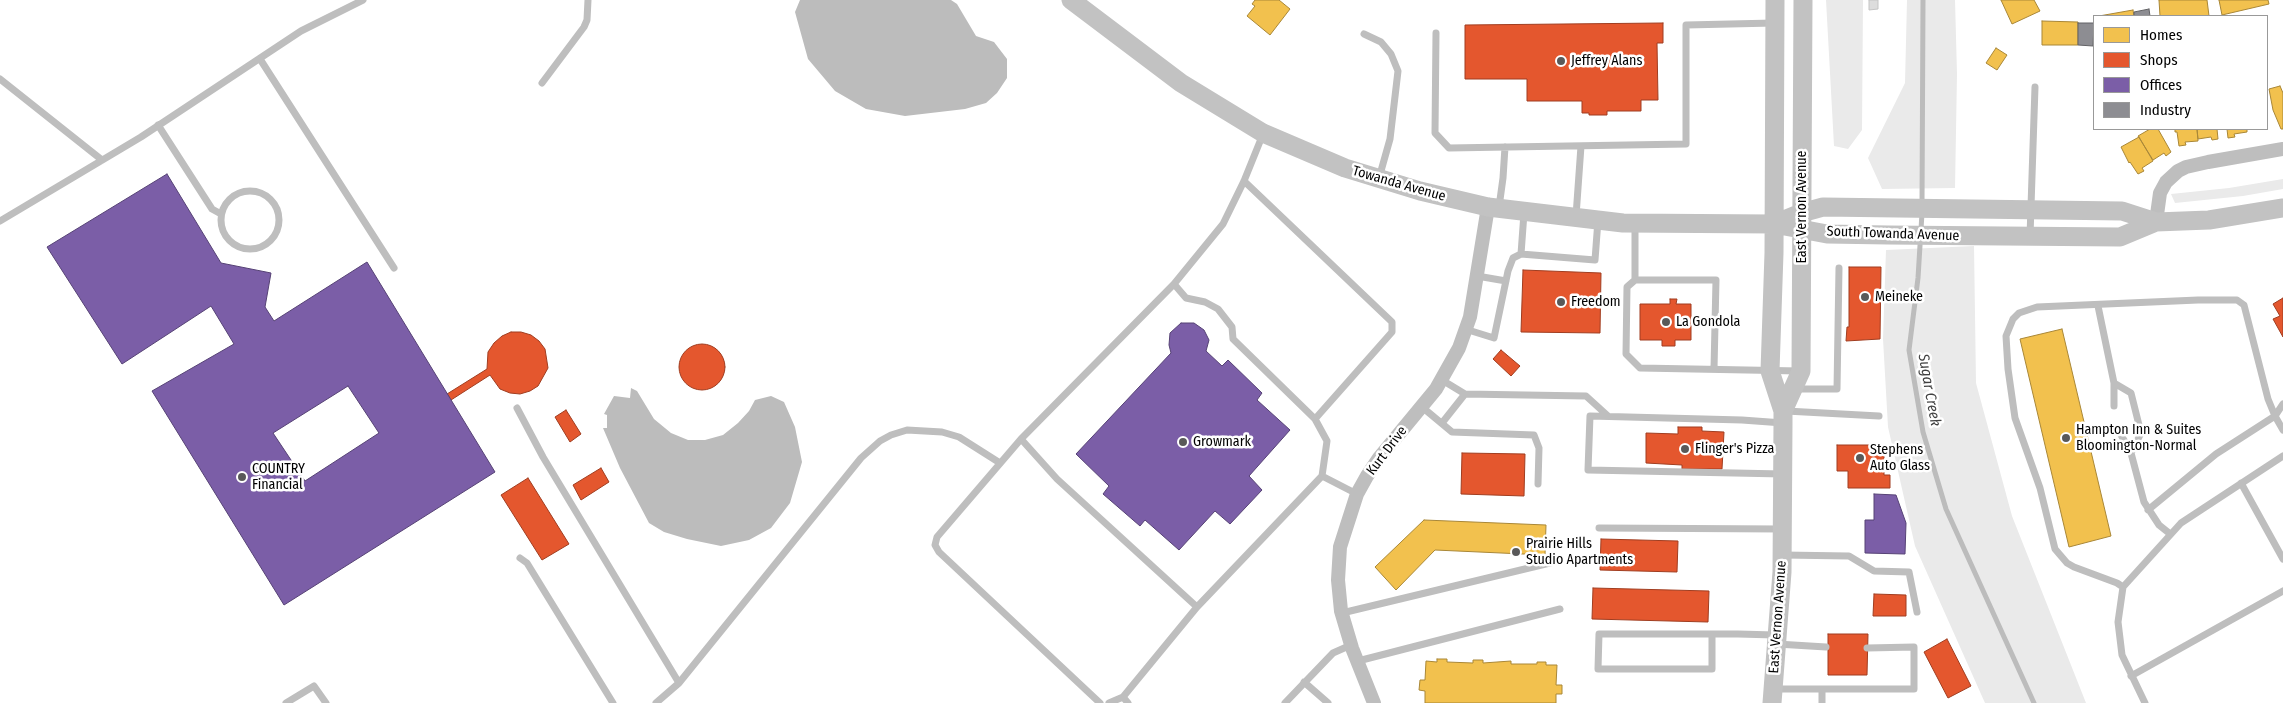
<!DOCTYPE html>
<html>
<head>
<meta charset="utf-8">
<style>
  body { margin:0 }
  #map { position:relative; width:2283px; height:703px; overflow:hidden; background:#fff; font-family:"Fira Sans Condensed",sans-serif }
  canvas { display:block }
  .legend { position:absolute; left:2093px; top:15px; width:175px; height:115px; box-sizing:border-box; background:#fff; border:1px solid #999; margin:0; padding:6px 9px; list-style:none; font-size:15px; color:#000 }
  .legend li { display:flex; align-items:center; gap:10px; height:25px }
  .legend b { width:25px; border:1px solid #999 }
</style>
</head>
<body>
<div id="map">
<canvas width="2283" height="703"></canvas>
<ul class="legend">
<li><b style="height:14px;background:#f2c14e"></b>Homes</li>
<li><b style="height:14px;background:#e4572e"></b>Shops</li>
<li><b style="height:14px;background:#7b5ea7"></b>Offices</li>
<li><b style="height:14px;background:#8d8d92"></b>Industry</li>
</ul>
</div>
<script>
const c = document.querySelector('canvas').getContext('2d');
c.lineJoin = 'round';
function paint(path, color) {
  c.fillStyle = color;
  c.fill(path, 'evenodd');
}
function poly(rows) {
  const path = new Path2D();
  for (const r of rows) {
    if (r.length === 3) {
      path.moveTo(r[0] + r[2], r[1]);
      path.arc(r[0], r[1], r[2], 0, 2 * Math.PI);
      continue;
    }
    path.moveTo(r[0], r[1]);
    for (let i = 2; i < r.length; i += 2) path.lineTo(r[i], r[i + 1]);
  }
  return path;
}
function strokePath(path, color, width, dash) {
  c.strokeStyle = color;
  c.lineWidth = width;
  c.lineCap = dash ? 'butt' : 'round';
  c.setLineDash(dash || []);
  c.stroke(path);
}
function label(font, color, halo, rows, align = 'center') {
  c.font = font + ' "Fira Sans Condensed",sans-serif';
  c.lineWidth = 5;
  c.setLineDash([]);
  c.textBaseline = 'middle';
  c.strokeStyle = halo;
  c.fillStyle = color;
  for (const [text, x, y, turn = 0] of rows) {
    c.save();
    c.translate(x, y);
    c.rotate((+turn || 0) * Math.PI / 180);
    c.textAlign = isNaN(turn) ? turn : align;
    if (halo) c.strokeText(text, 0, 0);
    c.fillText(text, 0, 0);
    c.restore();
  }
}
const green = poly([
  [1826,0,1863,0,1862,130,1848,149,1834,146],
  [1907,0,1955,0,1957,74,1955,188,1882,189,1868,158,1905,83],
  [2283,179,2283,189,2243,196,2175,203,2171,194,2229,188],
  [1974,246,1976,383,2012,516,2086,703,1985,703,1915,546,1888,427,1883,339,1886,250]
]);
const water = poly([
  [800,0,951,0,957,4,976,36,994,42,1007,59,1007,78,997,93,986,103,965,109,905,116,866,109,835,91,808,59,795,12],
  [631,388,637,391,654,419,671,433,688,440,705,440,723,435,738,423,749,411,755,400,771,396,784,402,795,427,802,462,790,503,771,528,749,540,721,546,687,539,664,532,649,523,620,468,603,428,607,428,607,415,604,414,614,396,630,398]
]);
const homes = poly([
  [1255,0,1279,0,1290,9,1270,35,1247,16,1255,6,1252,4,1255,0],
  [2001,0,2034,0,2040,11,2012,24,2001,0],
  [2159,0,2207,0,2209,16,2160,16,2159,0],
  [2219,0,2268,0,2269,4,2222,15,2219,0],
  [2133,10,2134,16,2099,16,2133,10],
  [2042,21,2078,22,2078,45,2042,45,2042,21],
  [1996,48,2007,55,1997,70,1986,63,1996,48],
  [2280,86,2283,93,2283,129,2281,129,2273,110,2269,89,2280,86],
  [2150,129,2158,129,2171,152,2166,156,2164,153,2153,160,2138,136,2150,129],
  [2175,129,2197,129,2198,141,2185,142,2186,145,2179,146,2177,132,2175,132,2175,129],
  [2197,129,2217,129,2218,139,2212,140,2211,137,2198,139,2197,129],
  [2227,129,2247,129,2247,132,2234,134,2235,137,2228,138,2227,129],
  [2139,137,2153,161,2142,168,2144,171,2138,174,2130,162,2129,163,2121,147,2139,137],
  [2062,329,2111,536,2069,547,2020,339,2062,329],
  [1424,520,1546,525,1545,555,1435,550,1396,590,1375,567,1424,520],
  [1437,659,1447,659,1447,662,1473,663,1473,660,1483,660,1483,663,1511,661,1511,664,1537,664,1537,662,1546,662,1546,665,1557,665,1556,685,1562,685,1562,694,1556,694,1556,703,1425,703,1425,691,1419,690,1420,680,1425,680,1426,661,1437,662,1437,659]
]);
const shops = poly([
  [1663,23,1663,43,1657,43,1658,100,1641,100,1641,111,1607,111,1607,115,1589,115,1589,113,1582,113,1582,101,1527,101,1527,79,1465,79,1465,25,1663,23],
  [1849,267,1881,267,1880,339,1846,341,1847,327,1849,327,1849,267],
  [1523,270,1601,273,1600,333,1521,332,1523,270],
  [2283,298,2283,337,2273,319,2280,316,2273,304,2283,298],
  [1670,299,1677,299,1676,304,1691,304,1691,340,1675,340,1675,346,1662,346,1662,340,1640,340,1640,304,1670,304,1670,299],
  [511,332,521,332,531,335,539,341,545,349,548,368,538,386,530,391,520,394,510,393,500,389,490,375,451,400,447,394,487,369,488,352,494,343,502,336,511,332],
  [702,367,23],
  [1501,350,1520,366,1511,376,1493,359,1501,350],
  [566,410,581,434,570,442,555,417,566,410],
  [1678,427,1702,427,1702,431,1724,432,1722,469,1682,469,1682,465,1646,463,1646,433,1678,434,1678,427],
  [1837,445,1884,445,1884,475,1890,475,1890,488,1848,488,1848,471,1837,471,1837,445],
  [1462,453,1525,454,1524,496,1461,494,1462,453],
  [601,468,609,482,581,500,573,485,601,468],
  [528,478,569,544,542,560,501,495,528,478],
  [1601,539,1678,541,1677,572,1600,570,1601,539],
  [1593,588,1709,591,1708,622,1592,619,1593,588],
  [1874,594,1906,595,1906,616,1873,616,1874,594],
  [1828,634,1868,634,1867,675,1828,675,1828,634],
  [1947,639,1971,686,1948,698,1924,652,1947,639]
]);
const offices = poly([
  [167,174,221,263,271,273,265,307,274,321,367,262,495,472,284,605,152,391,234,344,211,306,122,364,47,247,167,174],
  [348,386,379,433,305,481,273,433,348,386],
  [1181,323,1194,323,1204,330,1209,340,1206,351,1222,366,1228,360,1262,393,1257,400,1290,430,1249,476,1262,490,1230,524,1215,511,1179,550,1145,520,1140,526,1103,494,1109,486,1076,454,1171,353,1169,345,1170,333,1181,323],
  [1874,494,1896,495,1906,523,1905,554,1865,553,1865,520,1874,520,1874,494]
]);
const industry = poly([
  [2149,9,2150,16,2134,16,2134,12,2149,9],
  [2078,23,2094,23,2093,46,2078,45,2078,23]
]);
const stream = poly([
  [1922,204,1923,0],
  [1922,213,1918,278,1909,350,1923,432,1946,509,2034,703]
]);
const building = poly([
  [1869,0,1878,0,1878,9,1869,10,1869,0]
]);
const service = poly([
  [1436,33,1435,133,1449,148,1686,144,1686,25,1774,23],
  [1364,34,1381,42,1391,54,1398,71,1390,139,1379,178],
  [260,59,394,268],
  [0,79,102,160],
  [542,83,584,27,587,20,588,0],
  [158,125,212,209,221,214],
  [1244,181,1392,322,1392,332,1315,419],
  [250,220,29],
  [1499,207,1503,178,1505,147],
  [1524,213,1521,254,1595,260,1598,220],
  [1576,216,1581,146],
  [0,221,141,137,301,31,363,0],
  [1635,223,1635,280,1627,287,1626,354,1640,368,1800,371],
  [2030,236,2035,87],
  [1477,276,1506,281],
  [1635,280,1716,280,1714,369],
  [1174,284,1223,224,1244,181,1263,134],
  [2098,306,2114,383,2131,393,2141,433,2131,453],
  [1465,329,1494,338,1508,271,1513,258,1521,254],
  [1442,380,1465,394,1586,396,1608,416],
  [1794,389,1837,389,1839,268],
  [2283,404,2275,416,2283,430],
  [2114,406,2114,383],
  [1422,407,1452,432,1534,435,1539,448,1538,484],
  [517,408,543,457,679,683],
  [1786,411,1879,416],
  [1442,423,1465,394],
  [2120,433,2131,453,2144,502,2159,525,2169,533],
  [1021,439,1057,479,1197,607,1322,476],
  [1783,474,1588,470,1590,416,1742,420,1783,423],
  [2241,483,2283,559],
  [1599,528,1782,529],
  [1783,555,1849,556,1874,571,1909,572,1917,612],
  [520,558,527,563,613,703],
  [2123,587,2181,523,2283,456],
  [1342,613,1554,562],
  [1712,634,1712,669,1598,669,1599,634,1738,634,1775,635],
  [1777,644,1826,647],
  [1358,661,1560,609],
  [2131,676,2283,591],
  [1304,682,1328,703],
  [1774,689,1914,689,1914,647,1867,648],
  [286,703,314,686,326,703],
  [656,703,679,683,861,458,880,441,891,435,907,430,942,432,959,437,1000,463],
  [1100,703,939,552,935,545,937,537,1021,439,1174,284,1186,298,1205,302,1218,309,1232,327,1233,339,1315,419,1327,441,1322,476,1357,494],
  [1109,703,1123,697],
  [1128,703,1123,697,1197,607],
  [1285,703,1333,653,1351,645],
  [1822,703,1822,689],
  [2145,703,2122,655,2118,622,2123,587,2117,583,2074,567,2067,563,2055,549,2040,488,2015,418,2008,369,2006,336,2013,319,2019,313,2037,307,2198,300,2237,300,2244,305,2268,399,2275,416,2216,454,2148,510]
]);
const minor = poly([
  [2156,222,2160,193,2166,182,2178,171,2186,167,2208,162,2283,149],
  [1374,703,1352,648,1341,611,1338,580,1340,547,1357,494,1367,476,1379,458,1436,389,1459,348,1470,317,1488,207]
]);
const secondary = poly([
  [1071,0,1181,83,1263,133,1345,168,1420,191,1488,207,1623,223,1774,224,1827,234,1888,235,2120,237,2156,222],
  [1774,224,1801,213,1823,207,2122,211,2156,222,2209,220,2283,208],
  [1783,411,1801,371,1803,0],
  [1772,703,1782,572,1783,423,1783,411,1770,371,1774,253,1775,0]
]);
const markers = [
  [1561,61,5,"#595959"],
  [1865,297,5,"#595959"],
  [1561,302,5,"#595959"],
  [1666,322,5,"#595959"],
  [2066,438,5,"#595959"],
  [1183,442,5,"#595959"],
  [1685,449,5,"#595959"],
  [1860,458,5,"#595959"],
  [242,477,5,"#595959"],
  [1516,552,5,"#595959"]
];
const poiNames = [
  ["Jeffrey Alans",1571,61],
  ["Meineke",1875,297],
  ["Freedom",1571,302],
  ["La Gondola",1676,322],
  ["Hampton Inn & Suites",2076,430],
  ["Bloomington-Normal",2076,446],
  ["Growmark",1193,442],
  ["Flinger's Pizza",1695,449],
  ["Stephens",1870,450],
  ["Auto Glass",1870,466],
  ["COUNTRY",252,469],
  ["Financial",252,485],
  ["Prairie Hills",1526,544],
  ["Studio Apartments",1526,560]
];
const streetNames = [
  ["Towanda Avenue",1399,184,16],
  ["East Vernon Avenue",1802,207,-90],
  ["South Towanda Avenue",1893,234,2],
  ["Kurt Drive",1387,451,-53],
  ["East Vernon Avenue",1778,617,-86]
];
const waterNames = [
  ["Sugar Creek",1929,390,80]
];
paint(green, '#eaeaea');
paint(water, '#bcbcbc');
paint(homes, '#f2c14e');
strokePath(homes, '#a98737', 1);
paint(shops, '#e4572e');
strokePath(shops, '#a03d20', 1);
paint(offices, '#7b5ea7');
strokePath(offices, '#564275', 1);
paint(industry, '#8d8d92');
strokePath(industry, '#636366', 1);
strokePath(stream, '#bcbcbc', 5);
paint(building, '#ddd');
strokePath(building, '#c5c5c5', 1);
strokePath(service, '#bebebe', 7);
strokePath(minor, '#bebebe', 14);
strokePath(secondary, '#c2c2c2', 19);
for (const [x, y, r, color] of markers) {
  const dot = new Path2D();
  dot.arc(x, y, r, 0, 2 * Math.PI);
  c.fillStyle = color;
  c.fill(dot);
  strokePath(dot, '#fff', 2);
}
label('14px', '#000', '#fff', poiNames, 'left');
label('14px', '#000', '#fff', streetNames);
label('italic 15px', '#414141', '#fff', waterNames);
</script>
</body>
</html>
